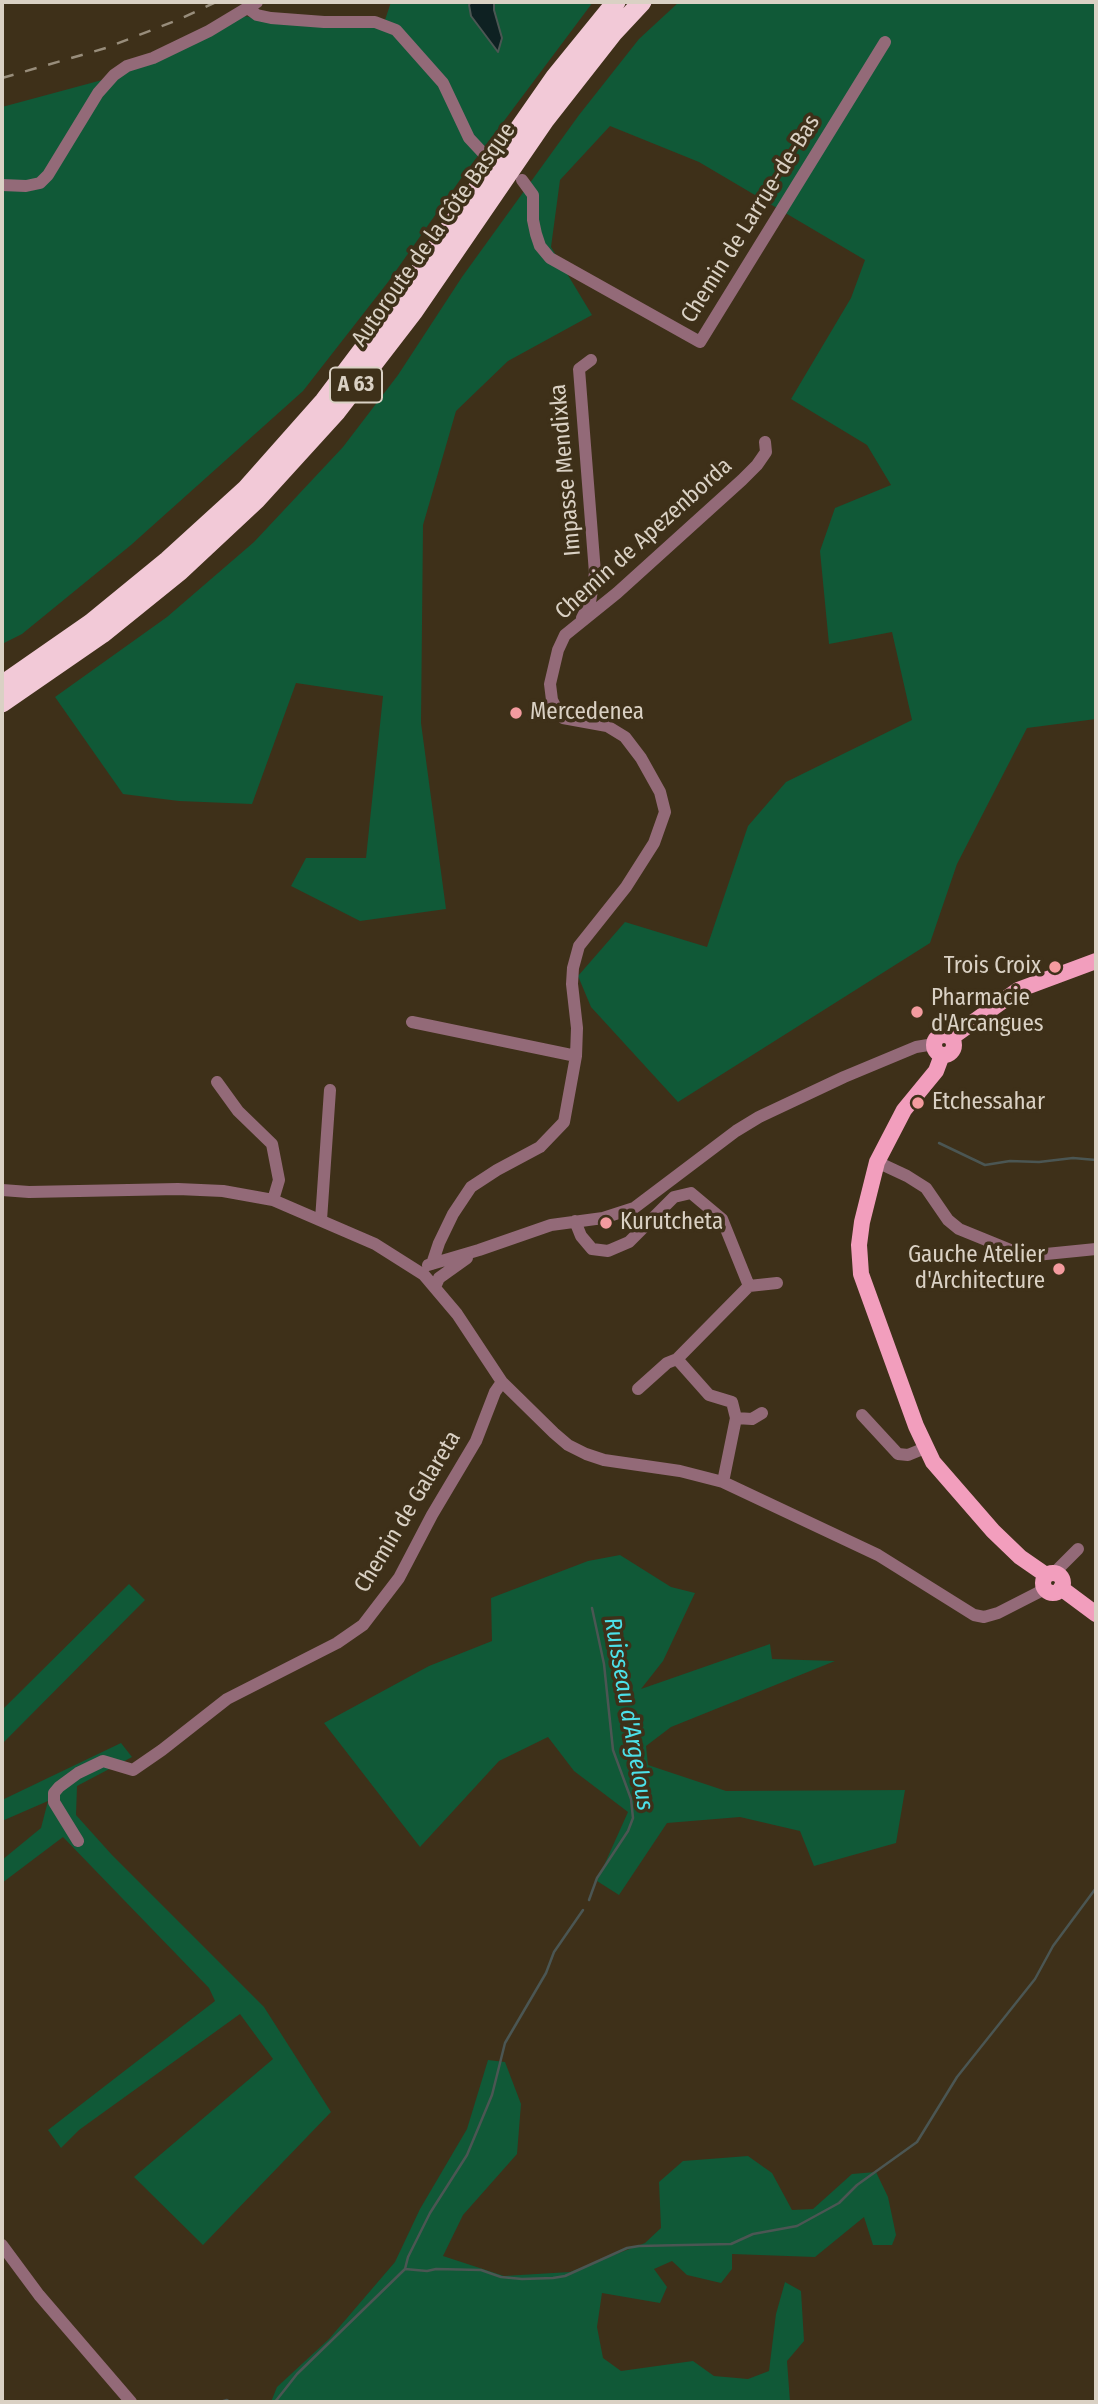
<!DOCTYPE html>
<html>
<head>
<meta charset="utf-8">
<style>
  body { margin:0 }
  #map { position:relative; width:1098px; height:2404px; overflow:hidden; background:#3e3019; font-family:"Fira Sans Condensed",sans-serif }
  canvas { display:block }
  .frame { position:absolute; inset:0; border:4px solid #dad1c4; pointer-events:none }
</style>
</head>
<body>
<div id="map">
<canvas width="1098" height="2404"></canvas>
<div class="frame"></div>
</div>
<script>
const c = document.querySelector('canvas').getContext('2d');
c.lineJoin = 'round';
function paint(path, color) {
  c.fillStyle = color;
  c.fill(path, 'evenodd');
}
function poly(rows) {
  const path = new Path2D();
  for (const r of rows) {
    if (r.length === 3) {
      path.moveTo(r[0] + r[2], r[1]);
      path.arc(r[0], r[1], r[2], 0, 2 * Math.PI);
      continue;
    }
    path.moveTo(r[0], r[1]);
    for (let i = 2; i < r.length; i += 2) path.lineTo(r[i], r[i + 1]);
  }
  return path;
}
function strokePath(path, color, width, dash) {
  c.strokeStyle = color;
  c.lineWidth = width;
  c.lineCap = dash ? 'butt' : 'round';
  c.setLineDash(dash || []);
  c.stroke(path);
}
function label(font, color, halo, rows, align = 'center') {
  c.font = font + ' "Fira Sans Condensed",sans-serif';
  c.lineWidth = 7;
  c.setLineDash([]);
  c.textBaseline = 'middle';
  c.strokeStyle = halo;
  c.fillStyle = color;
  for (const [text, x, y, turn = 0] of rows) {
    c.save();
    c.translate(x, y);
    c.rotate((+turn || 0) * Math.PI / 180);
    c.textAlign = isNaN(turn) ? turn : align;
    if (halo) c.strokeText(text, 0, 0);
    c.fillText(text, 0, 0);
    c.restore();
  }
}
const green = poly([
  [391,2,593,2,462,177,388,282,303,391,131,545,22,634,2,644,2,107,117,76,244,16,273,21,383,26],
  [679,2,1096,2,1096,719,1027,728,957,864,930,943,678,1102,591,1007,578,976,625,922,707,947,748,826,786,782,912,720,892,632,829,644,820,551,835,508,891,485,867,445,791,399,851,298,865,260,699,162,610,126,560,180,551,247,592,315,508,361,456,411,423,525,421,723,446,909,360,921,291,886,306,858,366,858,383,696,296,683,252,804,179,801,123,794,55,697,167,617,254,542,343,447,398,375,462,277,579,115,639,39],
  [620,1555,671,1587,695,1593,663,1661,641,1689,770,1644,772,1659,835,1661,671,1727,646,1746,648,1765,726,1791,905,1790,896,1843,814,1866,800,1831,740,1817,667,1823,619,1895,597,1881,628,1812,574,1771,548,1737,499,1761,420,1847,324,1723,429,1666,492,1641,491,1598,588,1561],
  [129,1584,145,1600,2,1744,2,1710],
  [121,1743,132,1757,77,1786,76,1815,112,1855,264,2007,331,2112,203,2245,134,2177,273,2059,240,2014,79,2130,61,2148,48,2130,215,2001,209,1988,63,1837,2,1883,2,1860,41,1828,48,1801,2,1821,2,1800],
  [488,2060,505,2062,521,2104,517,2154,463,2215,443,2256,504,2276,570,2272,645,2243,661,2228,659,2182,683,2161,748,2156,772,2173,792,2210,813,2209,852,2174,876,2172,888,2197,896,2235,892,2245,873,2245,864,2217,815,2257,732,2254,732,2269,721,2283,687,2275,672,2261,654,2269,667,2287,660,2303,602,2293,597,2327,603,2358,621,2371,693,2361,714,2376,748,2379,769,2371,776,2314,785,2282,801,2291,804,2341,787,2361,790,2402,271,2402,277,2387,329,2339,395,2262,420,2209,467,2129]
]);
const water = poly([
  [471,2,494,2,494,10,502,38,498,52,471,16,469,5,471,2]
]);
const stream = poly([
  [939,1143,985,1165,1010,1161,1039,1162,1073,1158,1096,1160],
  [589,1900,597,1878,628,1831,633,1818,631,1799,613,1750,604,1664,592,1608],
  [405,2269,427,2271,436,2269,481,2270,501,2277,522,2279,553,2278,565,2276,627,2248,639,2246,731,2244,753,2234,797,2226,839,2203,857,2185,917,2142,957,2077,1035,1979,1053,1946,1096,1888],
  [203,2402,205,2402],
  [220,2402,227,2400,230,2402],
  [275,2402,297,2374,405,2269,408,2257,430,2213,467,2155,492,2095,505,2043,546,1973,554,1952,583,1910]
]);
const minor = poly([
  [249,9,257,15,271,18,324,22,375,22,396,30,443,83,469,138,483,153],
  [522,180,533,195,533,220,536,234,540,246,550,258,700,342,885,42],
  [2,185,26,186,40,183,48,175,98,93,114,75,127,66,153,58,209,31,257,2],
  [582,618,590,602,595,573,579,369,591,360],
  [412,1022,576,1056],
  [217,1082,238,1111,272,1144,279,1180,273,1200],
  [877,1162,907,1176,926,1188,948,1220,959,1229,1013,1251,1036,1255,1096,1249],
  [2,1190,29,1192,178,1189,223,1191,273,1200,375,1244,424,1275,457,1314,502,1382,554,1433,568,1445,586,1454,604,1460,680,1471,723,1482,878,1555,974,1615,984,1617,998,1613,1045,1589],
  [321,1220,330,1090],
  [575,1221,581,1236,592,1249,608,1251,629,1242,674,1197,691,1193,722,1219,749,1286],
  [432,1264,439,1243,453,1214,471,1187,497,1170,540,1147,564,1122,576,1056,577,1028,572,984,573,968,579,946,626,887,654,843,665,812,660,792,641,758,625,737,607,726,563,718,557,710,552,700,550,684,558,650,565,635,617,593,742,480,757,465,766,452,765,442],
  [428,1265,479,1250,551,1225,603,1218,634,1208,736,1131,759,1117,844,1077,916,1047,934,1044],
  [435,1287,439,1278,467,1258],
  [677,1359,709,1395,732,1402,736,1418,723,1482],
  [638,1389,667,1363,677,1359,749,1286,777,1283],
  [862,1415,898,1454,908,1455,925,1448],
  [736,1418,752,1419,762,1413],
  [1054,1573,1078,1549],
  [78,1841,54,1802,54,1793,59,1787,78,1773,103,1761,133,1770,162,1750,227,1699,337,1643,363,1625,399,1578,432,1515,476,1441,495,1392,502,1382],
  [2,2245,39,2295,131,2402]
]);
const major = poly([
  [944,1045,10],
  [951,1038,1018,990,1096,961],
  [942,1055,936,1071,904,1110,877,1162,862,1222,859,1245,861,1274,916,1426,933,1462,993,1531,1020,1557,1046,1575],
  [1053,1583,10],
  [1061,1588,1096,1614]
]);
const highway = poly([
  [2,685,91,623,168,560,246,489,324,401,394,308,555,77,616,2],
  [2,703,102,634,180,571,256,500,337,411,414,311,545,120,614,32,642,2]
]);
const rail = poly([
  [2,78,106,48,180,19,216,2]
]);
const markers = [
  [516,713,7,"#f49b9f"],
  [1055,967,7,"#f49b9f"],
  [917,1012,7,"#f49b9f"],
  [918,1103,7,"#f49b9f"],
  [606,1223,7,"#f49b9f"],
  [1059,1269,7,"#f49b9f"]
];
const shields = [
  [356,385,52]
];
const shieldNames = [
  ["A 63",356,385]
];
const streetNames = [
  ["Chemin de Larrue-de-Bas",751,219,-58],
  ["Autoroute de la Côte Basque",434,235,-55],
  ["Impasse Mendixka",566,470,-95],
  ["Chemin de Apezenborda",644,539,-42],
  ["Chemin de Galareta",408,1512,-59]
];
const poiNames = [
  ["Mercedenea",530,713],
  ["Trois Croix",1041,967,"right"],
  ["Pharmacie",931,999],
  ["d'Arcangues",931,1025],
  ["Etchessahar",932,1103],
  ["Kurutcheta",620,1223],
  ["Gauche Atelier",1045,1256,"right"],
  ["d'Architecture",1045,1282,"right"]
];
const waterNames = [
  ["Ruisseau d'Argelous",628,1714,80]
];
paint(green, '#105937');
paint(water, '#0e2122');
strokePath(water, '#4b5653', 2);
strokePath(stream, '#4b5653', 2.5);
strokePath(minor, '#936a78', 12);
strokePath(major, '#f29ebd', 16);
strokePath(highway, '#f2c9d7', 19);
strokePath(rail, '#988d7b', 2.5, [12, 12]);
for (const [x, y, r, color] of markers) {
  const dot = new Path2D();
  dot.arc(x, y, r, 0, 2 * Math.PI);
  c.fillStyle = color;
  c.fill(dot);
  strokePath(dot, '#3e3019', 2.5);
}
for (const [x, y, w] of shields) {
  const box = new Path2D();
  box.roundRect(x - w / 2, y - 17.5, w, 35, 5);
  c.fillStyle = '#3e3019';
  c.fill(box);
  strokePath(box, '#dad1c4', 2);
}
label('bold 21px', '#dad1c4', null, shieldNames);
label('23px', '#dad1c4', '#3e3019', streetNames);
label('23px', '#dad1c4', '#3e3019', poiNames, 'left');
label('italic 24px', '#4ce1e9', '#3e3019', waterNames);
</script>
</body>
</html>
